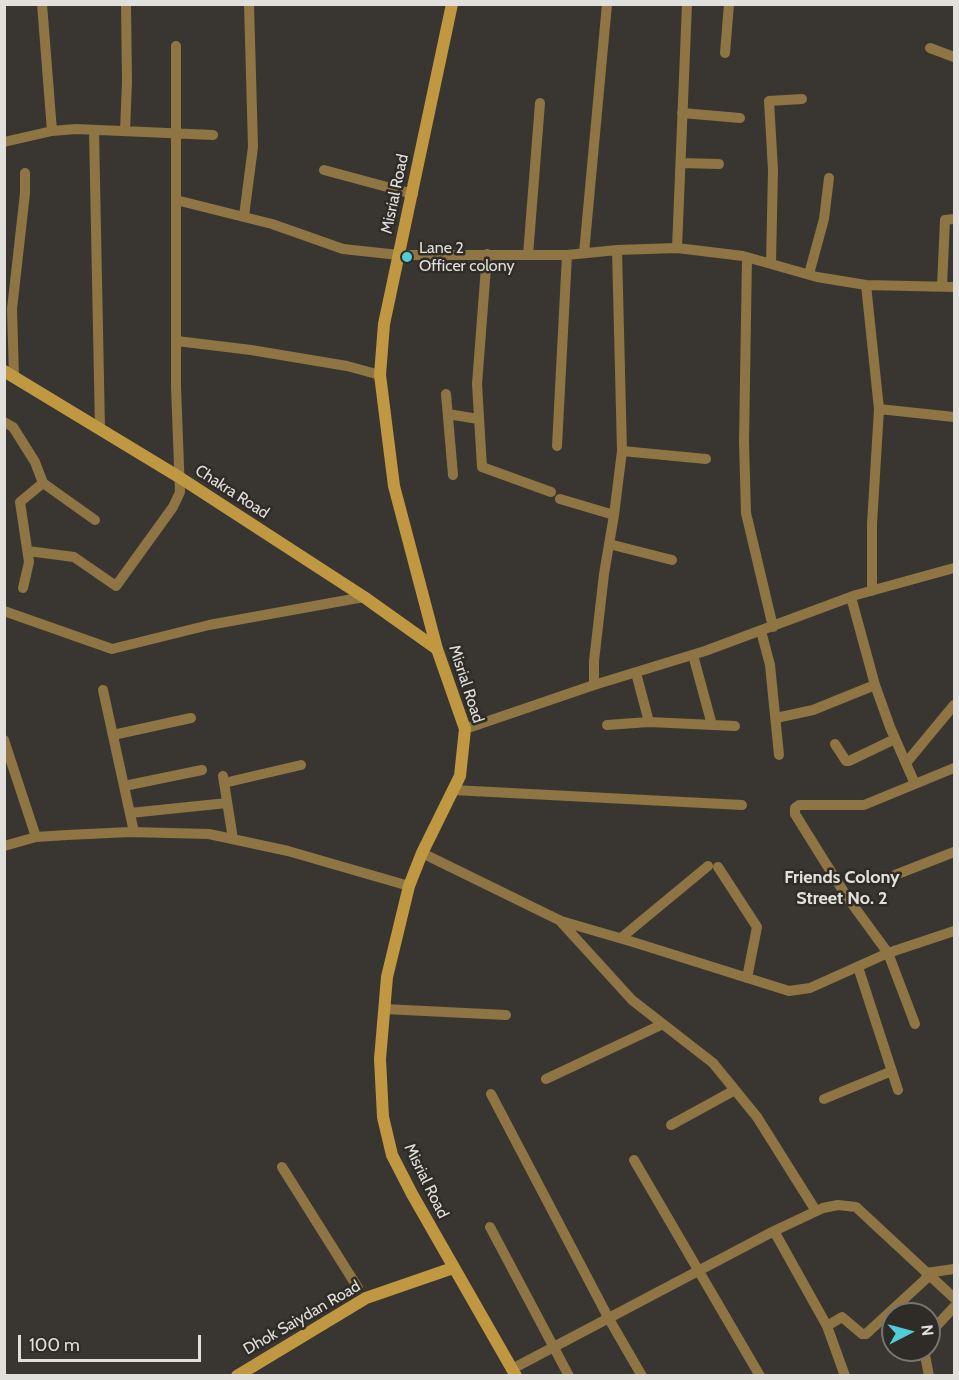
<!DOCTYPE html>
<html>
<head>
<meta charset="utf-8">
<style>
  body { margin:0 }
  #map { position:relative; width:959px; height:1380px; overflow:hidden; background:#393631; font-family:Cabin,sans-serif }
  canvas { display:block }
  .frame { position:absolute; inset:0; border:6px solid #e2e0dc; pointer-events:none }
  .north { position:absolute; left:881px; top:1302px; width:60px; height:60px; box-sizing:border-box; background:#2f2c27; border:2px solid #77746f; border-radius:50%; rotate:84deg; font-size:16px; font-weight:700; line-height:24px; text-align:center; color:#e2e0dc }
  .north::after { content:''; display:block; margin:auto; width:21px; height:27px; background:#52cbd8; clip-path:polygon(50% 0,100% 100%,50% 72%,0 100%) }
  .scale { position:absolute; left:18px; top:1335px; width:183px; height:27px; box-sizing:border-box; border:3px solid #e2e0dc; border-top:0; padding-left:8px; font-size:18px; line-height:21px; white-space:nowrap; color:#e2e0dc; -webkit-text-stroke:4px #2f2c27; paint-order:stroke }
</style>
</head>
<body>
<div id="map">
<canvas width="959" height="1380"></canvas>
<div class="frame"></div>
<div class="north">N</div>
<div class="scale">100 m</div>
</div>
<script>
const c = document.querySelector('canvas').getContext('2d');
c.lineJoin = 'round';
function poly(rows) {
  const path = new Path2D();
  for (const r of rows) {
    path.moveTo(r[0], r[1]);
    for (let i = 2; i < r.length; i += 2) path.lineTo(r[i], r[i + 1]);
  }
  return path;
}
function strokePath(path, color, width, dash) {
  c.strokeStyle = color;
  c.lineWidth = width;
  c.lineCap = dash ? 'butt' : 'round';
  c.setLineDash(dash || []);
  c.stroke(path);
}
function label(font, color, halo, rows, align = 'center') {
  c.font = font + ' Cabin,sans-serif';
  c.lineWidth = 5;
  c.setLineDash([]);
  c.textBaseline = 'middle';
  c.strokeStyle = halo;
  c.fillStyle = color;
  for (const [text, x, y, turn = 0] of rows) {
    c.save();
    c.translate(x, y);
    c.rotate((+turn || 0) * Math.PI / 180);
    c.textAlign = isNaN(turn) ? turn : align;
    if (halo) c.strokeText(text, 0, 0);
    c.fillText(text, 0, 0);
    c.restore();
  }
}
const street = poly([
  [42,4,52,131],
  [930,48,954,57],
  [725,53,729,4],
  [682,113,740,118],
  [94,130,100,429],
  [125,131,127,82,126,4],
  [4,142,52,131,76,129,213,135],
  [681,163,719,164],
  [324,170,413,194],
  [176,200,272,224,343,249,399,255,567,255,617,250,677,248,743,256,817,277,866,285,954,287],
  [244,216,253,147,249,4],
  [677,248,687,4],
  [584,253,607,4],
  [487,254,477,384,482,467,551,492],
  [528,255,540,103],
  [747,257,744,442,746,513,773,627],
  [771,263,773,170,769,101,802,99],
  [809,274,824,219,829,178],
  [866,285,879,409,872,524,872,591],
  [942,286,945,220,954,219],
  [177,341,251,350,347,366,380,375],
  [14,377,12,309,25,193,25,173],
  [446,394,453,475],
  [879,409,954,417],
  [448,414,478,419],
  [4,422,13,427,35,462,43,483,95,520],
  [557,446,567,255],
  [622,451,706,459],
  [560,499,614,515],
  [609,544,672,560],
  [28,551,74,557,116,586,173,507,180,492,176,387,176,46],
  [23,588,29,562,20,502,43,483],
  [851,597,875,685,890,727,915,784],
  [4,611,112,649,209,625,364,597],
  [761,631,770,665,779,755],
  [693,655,712,725],
  [636,673,649,722],
  [594,685,594,661,604,574,614,515,622,451,617,250],
  [103,690,134,832],
  [776,718,813,710,875,685],
  [607,725,649,722,735,726],
  [465,729,594,685,705,651,856,595,954,568],
  [113,735,191,718],
  [4,740,36,837],
  [835,744,846,761,849,761,895,739],
  [906,763,954,705],
  [223,776,233,839],
  [224,783,301,765],
  [124,786,202,770],
  [453,790,742,805],
  [130,813,227,803],
  [4,846,36,837,67,835,130,832,209,834,288,851,409,886],
  [422,853,561,921,633,942,789,991,810,988,888,953,954,931],
  [718,867,757,927,747,978],
  [895,875,954,852],
  [561,922,632,1000,713,1063,757,1117,816,1211],
  [621,938,708,866],
  [858,967,898,1090],
  [384,1009,506,1015],
  [915,1024,888,953,847,897,823,859,795,814,795,808,799,805,864,805,954,768],
  [546,1079,663,1024],
  [491,1094,609,1319,642,1376],
  [824,1099,892,1071],
  [671,1125,735,1090],
  [634,1160,760,1376],
  [282,1167,358,1288],
  [490,1227,569,1376],
  [774,1231,827,1326,845,1376],
  [926,1273,954,1269],
  [827,1326,842,1317,862,1334,866,1334,929,1276],
  [929,1334,954,1307],
  [924,1350,929,1376],
  [512,1369,774,1231,823,1208,838,1205,856,1207,954,1298]
]);
const secondary = poly([
  [452,4,384,324,380,375,394,486,437,649,465,729,460,776,422,853,409,886,387,977,380,1059,383,1117,392,1155,412,1194,516,1376],
  [4,371,179,477,364,597,437,649],
  [237,1376,366,1298,453,1268]
]);
const markers = [
  [407,257,6,"#52cbd8"]
];
const streetNames = [
  ["Misrial Road",395,194,-78],
  ["Chakra Road",232,492,33],
  ["Misrial Road",466,684,72],
  ["Misrial Road",426,1181,64],
  ["Dhok Saiydan Road",302,1318,-30]
];
const poiNames = [
  ["Lane 2",419,248],
  ["Officer colony",419,266]
];
const neighbourhoodNames = [
  ["Friends Colony",842,878],
  ["Street No. 2",842,899]
];
strokePath(street, '#8e7543', 10);
strokePath(secondary, '#c09841', 12);
for (const [x, y, r, color] of markers) {
  const dot = new Path2D();
  dot.arc(x, y, r, 0, 2 * Math.PI);
  c.fillStyle = color;
  c.fill(dot);
  strokePath(dot, '#2f2c27', 2);
}
label('16px', '#e2e0dc', '#2f2c27', streetNames);
label('16px', '#e2e0dc', '#2f2c27', poiNames, 'left');
label('bold 18px', '#e2e0dc', '#2f2c27', neighbourhoodNames);
</script>
</body>
</html>
